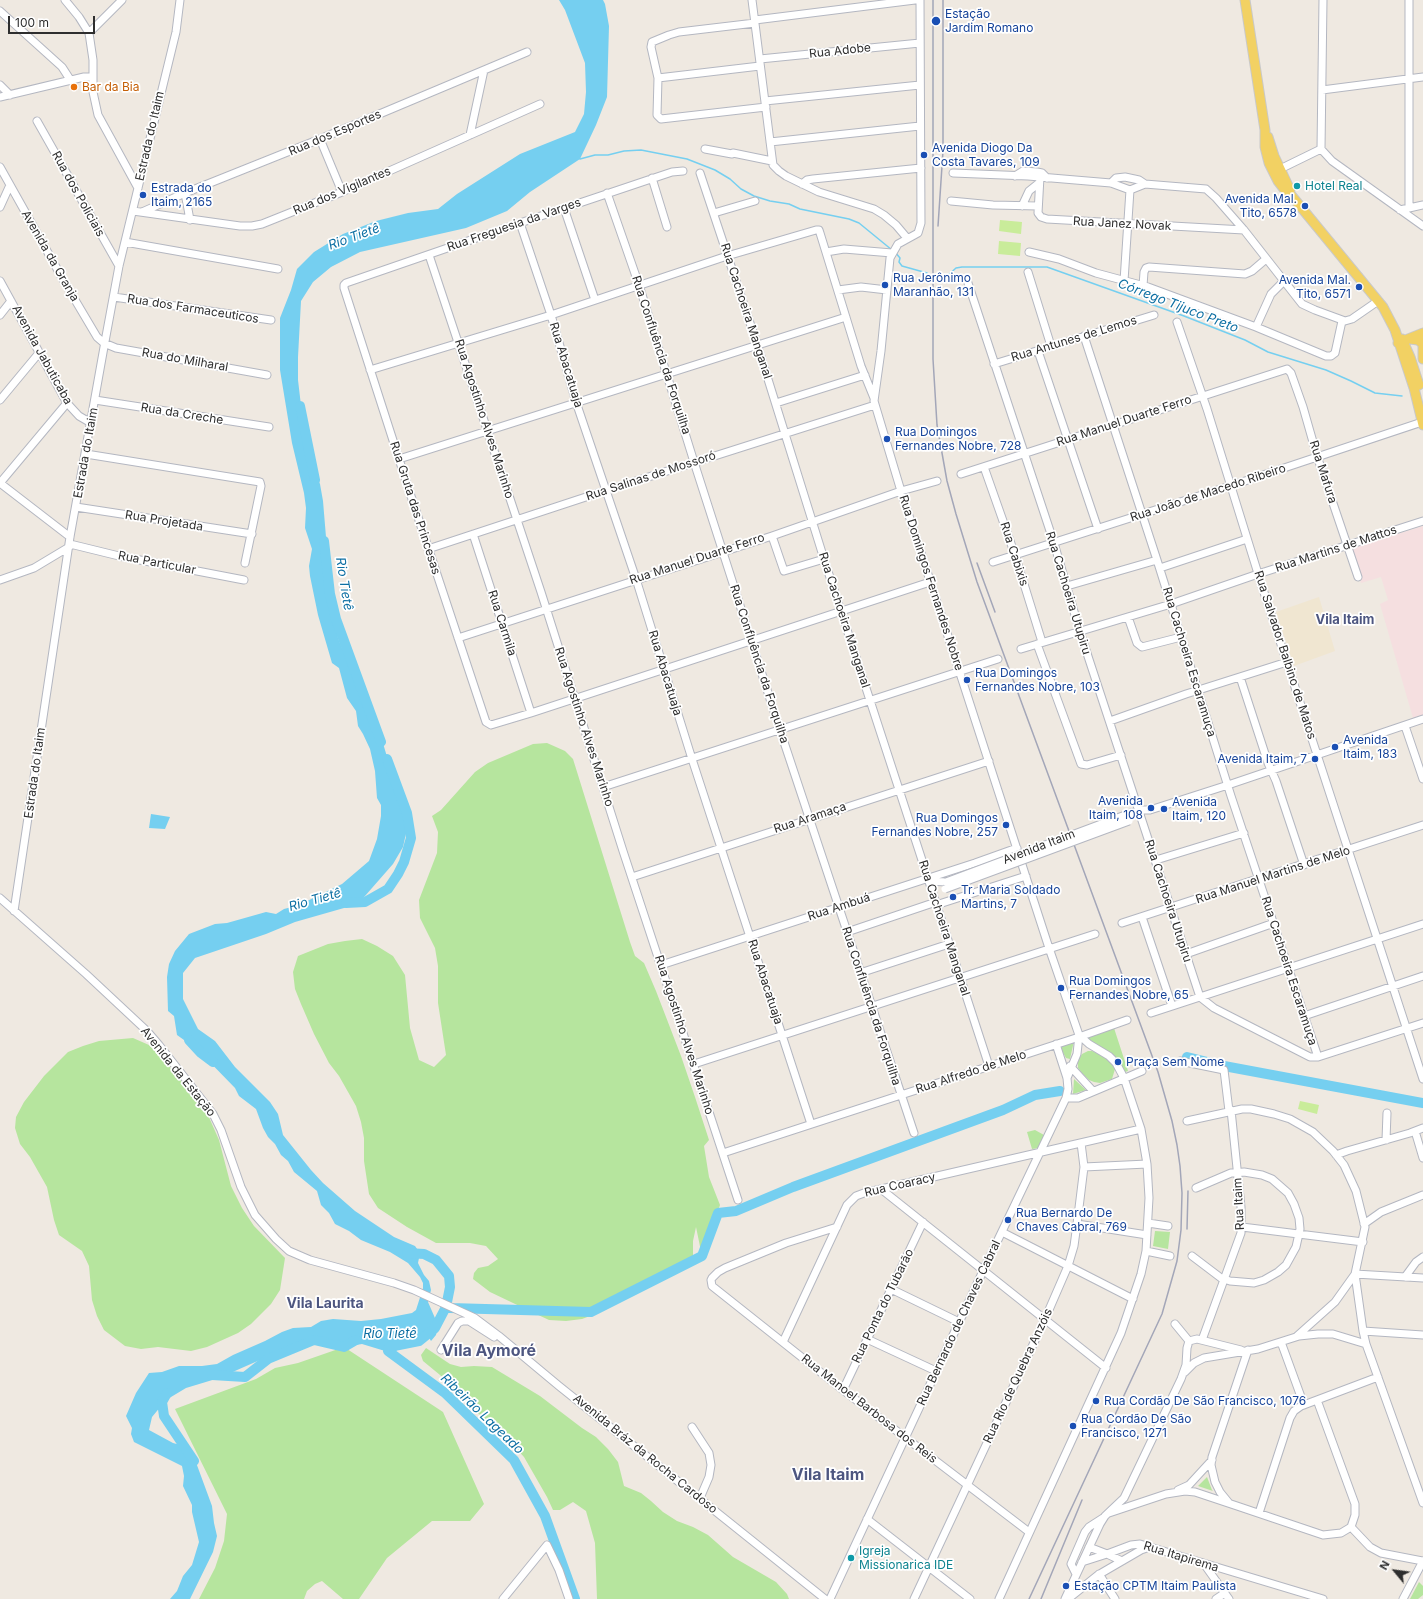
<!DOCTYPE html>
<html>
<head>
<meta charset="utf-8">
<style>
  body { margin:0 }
  #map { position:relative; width:1423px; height:1599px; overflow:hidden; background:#efe9e1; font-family:Inter,sans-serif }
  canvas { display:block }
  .north { position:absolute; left:1375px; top:1551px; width:40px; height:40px; -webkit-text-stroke:3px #fff; paint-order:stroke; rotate:299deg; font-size:11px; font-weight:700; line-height:16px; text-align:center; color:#2e2e2e }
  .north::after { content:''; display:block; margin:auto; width:14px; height:18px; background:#2e2e2e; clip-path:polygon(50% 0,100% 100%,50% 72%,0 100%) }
  .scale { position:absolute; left:8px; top:16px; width:87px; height:18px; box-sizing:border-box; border:2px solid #2e2e2e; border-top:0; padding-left:5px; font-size:12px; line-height:14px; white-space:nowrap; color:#2e2e2e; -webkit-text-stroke:3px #fff; paint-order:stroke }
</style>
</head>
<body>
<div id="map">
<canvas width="1423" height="1599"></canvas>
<div class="north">N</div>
<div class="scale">100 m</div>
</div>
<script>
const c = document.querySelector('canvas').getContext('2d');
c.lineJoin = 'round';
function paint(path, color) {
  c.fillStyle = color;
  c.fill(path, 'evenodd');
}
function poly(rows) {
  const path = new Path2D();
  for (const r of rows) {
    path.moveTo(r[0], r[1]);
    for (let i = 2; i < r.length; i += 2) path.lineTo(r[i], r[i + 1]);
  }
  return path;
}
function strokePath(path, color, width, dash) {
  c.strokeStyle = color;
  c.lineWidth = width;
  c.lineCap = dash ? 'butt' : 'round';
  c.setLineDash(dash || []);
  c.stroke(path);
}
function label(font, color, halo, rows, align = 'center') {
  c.font = font + ' Inter,sans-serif';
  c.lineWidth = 3.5;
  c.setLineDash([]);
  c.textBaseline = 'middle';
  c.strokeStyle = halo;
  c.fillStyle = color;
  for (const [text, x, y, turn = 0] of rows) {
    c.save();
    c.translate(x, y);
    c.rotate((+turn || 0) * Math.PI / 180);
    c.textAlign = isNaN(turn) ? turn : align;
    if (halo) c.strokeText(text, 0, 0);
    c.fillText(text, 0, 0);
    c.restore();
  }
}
const education = poly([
  [1319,597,1335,651,1294,666,1276,612]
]);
const medical = poly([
  [1423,526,1423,715,1413,718,1380,604,1388,600,1381,577,1361,583,1350,549]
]);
const green = poly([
  [547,743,565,751,573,759,630,942,635,956,644,963,656,991,681,1056,695,1097,709,1140,704,1146,709,1177,720,1205,702,1256,696,1227,693,1241,693,1265,677,1269,648,1285,615,1298,598,1313,582,1319,566,1321,549,1320,534,1313,490,1292,473,1279,474,1273,478,1268,488,1266,498,1259,486,1246,470,1243,436,1243,407,1227,378,1208,369,1194,364,1161,364,1138,361,1122,356,1106,339,1076,329,1063,314,1034,301,1004,295,989,293,972,298,956,328,944,345,941,362,939,377,946,393,956,405,975,410,1028,419,1060,434,1067,446,1055,438,1003,438,966,435,948,420,918,419,900,437,853,438,832,432,816,441,810,475,772,488,763,533,744],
  [1114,1028,1128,1071,1125,1072,1120,1063,1089,1039,1088,1037],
  [133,1038,149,1045,165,1061,208,1115,219,1140,231,1186,242,1208,254,1226,285,1258,280,1290,271,1304,251,1324,238,1333,207,1347,191,1351,158,1347,141,1349,125,1346,104,1330,97,1316,92,1300,89,1266,82,1251,59,1235,54,1220,47,1187,30,1157,20,1144,15,1128,16,1117,24,1102,44,1076,68,1052,83,1046,99,1041],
  [1074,1041,1070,1059,1066,1058,1061,1049,1062,1046],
  [1088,1051,1092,1051,1103,1056,1111,1063,1115,1069,1112,1079,1100,1083,1094,1082,1089,1080,1082,1073,1078,1068,1078,1061,1082,1054],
  [1074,1079,1086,1090,1073,1094],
  [1035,1130,1044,1135,1039,1148,1032,1149,1027,1132],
  [1155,1231,1170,1232,1168,1249,1153,1246],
  [344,1347,443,1412,484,1504,470,1521,432,1521,387,1558,359,1599,343,1599,322,1581,315,1584,307,1591,304,1599,199,1599,215,1568,224,1541,227,1514,175,1409,256,1379,275,1368,298,1363],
  [426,1348,450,1364,461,1367,474,1366,492,1367,540,1396,582,1428,596,1437,608,1449,618,1462,624,1486,641,1493,651,1501,663,1512,677,1521,693,1527,708,1535,733,1557,776,1582,787,1594,789,1599,597,1599,595,1543,586,1511,573,1502,560,1510,553,1510,547,1497,524,1457,513,1445,496,1431,440,1375,423,1361,421,1355],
  [1207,1477,1212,1490,1213,1491,1198,1486],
  [1419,1582,1423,1586,1423,1595,1418,1599,1410,1599]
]);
const pitch = poly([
  [1000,220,1022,222,1021,234,999,231],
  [999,241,1021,243,1020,256,998,254],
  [1300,1101,1319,1105,1317,1114,1298,1109]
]);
const water = poly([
  [559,0,603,0,605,4,609,26,607,97,596,125,580,159,530,192,507,211,466,228,360,252,331,267,313,282,301,301,298,357,298,380,302,414,309,459,320,484,323,501,326,537,326,566,333,600,338,638,368,714,382,740,394,780,405,807,407,829,403,847,393,864,358,904,295,922,266,934,195,958,183,973,183,999,198,1029,215,1041,235,1067,270,1102,278,1114,283,1135,311,1170,323,1183,355,1211,394,1237,415,1246,420,1253,418,1263,424,1275,429,1281,431,1290,428,1302,438,1325,436,1335,431,1341,427,1334,408,1340,396,1351,385,1351,362,1344,344,1347,327,1340,303,1341,219,1378,186,1388,166,1400,152,1417,149,1430,173,1443,184,1446,194,1457,212,1506,214,1523,217,1536,213,1552,190,1599,170,1599,177,1591,183,1576,192,1565,199,1542,192,1512,192,1505,183,1486,184,1476,182,1466,134,1442,131,1434,132,1428,126,1416,136,1393,149,1373,162,1372,179,1366,202,1366,217,1364,233,1355,265,1341,282,1332,293,1328,311,1327,321,1321,333,1319,361,1321,381,1319,412,1313,416,1310,423,1288,423,1283,420,1277,408,1263,390,1252,361,1240,349,1231,335,1224,329,1213,321,1205,317,1191,294,1172,288,1161,281,1155,275,1144,268,1137,263,1128,256,1109,239,1096,235,1088,198,1050,177,1035,174,1016,168,1011,167,977,169,964,175,951,189,934,215,924,227,923,266,912,276,914,284,909,299,905,342,884,369,861,377,839,381,816,381,805,377,798,375,771,370,749,363,734,358,726,356,711,347,698,339,668,332,663,318,615,310,576,309,566,312,549,305,528,306,508,304,493,292,443,280,370,280,318,291,290,297,269,314,252,343,234,376,221,408,213,438,209,457,194,520,154,575,132,584,114,586,92,585,63,565,10],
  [151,814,170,817,165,829,149,828]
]);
const stream = poly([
  [580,159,595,155,608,155,624,151,641,150,687,159,715,170,730,179,741,189,754,196,770,201,789,204,800,209,849,219,859,223,892,250],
  [895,252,900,258,899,262,902,266,927,273],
  [945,278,956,268,962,267,1047,267,1184,316,1245,340,1268,352,1326,370,1351,381,1375,393,1402,396]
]);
const river = poly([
  [300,406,315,480],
  [324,541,330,594,336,619,381,742],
  [346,903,365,902,388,889,398,874,404,862,411,838,407,813,387,759],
  [189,1040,201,1053,213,1062],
  [1187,1057,1224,1066,1423,1103],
  [450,1308,591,1312,702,1256,718,1213,736,1211,793,1187,1003,1110,1035,1095,1060,1091],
  [389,1347,419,1341,435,1328,446,1307,450,1287,449,1276,436,1260,424,1254,407,1253],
  [388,1351,445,1393,514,1460,545,1516,575,1599],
  [212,1375,245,1377,268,1359,314,1340,344,1347,356,1340],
  [167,1393,162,1402,164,1416,194,1461]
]);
const minor = poly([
  [65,0,79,17,89,33,93,60,93,92,98,115,138,188],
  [752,0,773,165,779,171,786,176,819,192,874,209,884,215,896,225,907,238],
  [920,0,921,223,918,233,898,244,890,258,881,351,874,401,901,491,1049,948,1079,1035,1077,1054,1067,1078],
  [1323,0,1321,149,1332,161,1423,226],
  [0,11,62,67,71,81],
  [755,20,915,0],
  [755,23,679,32,669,35,652,42,651,47,658,78,657,115,661,119,766,107],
  [89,33,122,0],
  [760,59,920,43],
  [658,78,760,66],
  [0,85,10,95],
  [1322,90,1423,77],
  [0,97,84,77,93,77],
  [765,101,920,85],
  [37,121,119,266],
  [470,135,484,70],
  [320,139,342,192],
  [770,142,920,126],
  [705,149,732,154,733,153,772,161],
  [0,167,65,283,97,337,104,343,116,348,267,375],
  [683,171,672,172,654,178,520,223,346,283,344,285,344,288,408,487,486,722,491,725,531,713,930,582],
  [1276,171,1321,149],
  [700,173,757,344,824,559,989,1066],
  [953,173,1028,176,1111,183,1130,190,1145,184,1206,189,1216,198,1244,230,1302,304,1315,310,1345,321,1352,319,1378,301],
  [1015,176,1023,171,1037,172,1042,173,1047,178],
  [1040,177,1038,213,1041,217,1047,219,1244,230],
  [652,178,667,227],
  [1111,183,1116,178,1125,177,1139,180,1145,184],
  [802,184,807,180,813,179,921,168],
  [185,193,190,220],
  [607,193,639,285,694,462,780,730,914,1133],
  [951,201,993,205,1038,206],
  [1022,206,1029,191,1039,183],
  [0,207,10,185],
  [564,208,595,300],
  [1409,208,1423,205],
  [1400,210,1409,208,1409,0],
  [133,211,240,226,252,226,262,224,342,192,540,104],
  [142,212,185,193,320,139,527,52],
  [714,213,755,201],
  [520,223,551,315,576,402,636,579,692,759,811,1124],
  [125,242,278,269],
  [826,252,844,249,892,253],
  [1029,252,1059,259,1096,273,1148,287,1256,327,1326,356,1331,356,1335,353,1342,321],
  [429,255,541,592,623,851,738,1200],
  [1028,272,1051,346],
  [967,280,1054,543,1080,632,1200,997,1214,1008,1310,1057,1318,1057,1423,1023],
  [0,281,67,403,79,416,91,423],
  [1124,281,1130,190],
  [1143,286,1144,272,1146,268,1149,267,1245,274,1252,271,1266,259],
  [838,290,861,287,887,290],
  [114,297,271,320],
  [0,315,11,301],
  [1177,322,1207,409,1260,580,1423,1079],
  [1256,327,1271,294,1283,282],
  [1084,336,1157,560,1231,796,1318,1057],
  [1038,351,1098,529],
  [994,364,1154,315],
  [370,370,551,315,727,256,816,230,819,230,820,233,861,366,874,398],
  [0,400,39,353],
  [95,400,269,427],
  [776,403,865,375],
  [86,454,260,482,261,486,245,563],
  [399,459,846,317],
  [984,467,1015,555,1042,642],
  [961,474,1287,369,1291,373,1303,407,1317,456,1358,577],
  [0,483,67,403],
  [0,483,70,537],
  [76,507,252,534],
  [473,534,531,713],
  [772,536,784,571,824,559],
  [70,544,119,556,244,580],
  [428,549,595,494,875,405],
  [993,562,1230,486,1422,422],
  [1160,568,1247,539],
  [0,580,34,568,69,547],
  [1067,586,1157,560],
  [1128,617,1137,643,1142,647,1181,637],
  [458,638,772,536,901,491,937,481],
  [1037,644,1081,764,1087,765,1121,755],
  [1021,649,1171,604,1258,574,1423,521],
  [1240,677,1268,763,1276,781,1304,865],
  [1110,721,1186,694,1287,662],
  [1405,726,1423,779],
  [603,787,998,659],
  [1128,814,1139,810,1150,810,1228,785,1423,719],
  [1156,860,1244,833],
  [632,877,989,761],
  [929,881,946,882],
  [0,898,86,974,147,1031,159,1045,213,1114,221,1130,241,1187,255,1215,276,1239,289,1251,310,1260,394,1283,414,1290,475,1318,499,1336,559,1386,825,1599],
  [936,905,1026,876],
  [14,911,70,537,104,347,119,266,176,32,180,0],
  [1142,917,1172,1006],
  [1122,923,1423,825],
  [847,932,936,902],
  [1186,954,1274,923],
  [661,965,975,863,1017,848],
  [860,973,949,944],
  [1151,1013,1423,924],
  [1304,1016,1423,976],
  [1180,1061,1224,1070,1229,1111],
  [694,1064,1095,934],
  [1070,1066,1093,1091],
  [1066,1098,1078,1098,1142,1071],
  [1187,1121,1242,1109,1251,1109,1274,1114,1290,1119,1313,1132,1333,1151,1344,1165,1356,1191,1365,1227,1355,1274,1363,1331,1366,1344,1423,1503],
  [1415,1131,1423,1158],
  [1386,1140,1387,1113],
  [723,1153,1079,1037,1127,1020],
  [1336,1155,1347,1151,1410,1133,1423,1128],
  [1084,1167,1147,1164],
  [881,1189,1106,1368],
  [1148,1223,1168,1226],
  [1077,1224,1147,1235],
  [1364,1224,1381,1212,1423,1195],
  [837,1227,786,1243,725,1268,718,1272,712,1278,711,1280,712,1286,843,1390,1029,1532],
  [1242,1227,1363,1242],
  [1002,1232,1133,1299],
  [1146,1251,1170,1256],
  [1192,1256,1221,1278,1230,1281,1254,1283,1264,1280,1278,1272,1286,1265,1296,1247,1300,1229,1299,1218,1294,1204,1288,1193,1272,1179,1262,1175,1244,1172,1231,1173,1196,1188],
  [1355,1274,1423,1278],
  [1405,1277,1416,1262,1423,1257],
  [891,1289,959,1322],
  [1175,1324,1189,1341],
  [1363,1331,1423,1335],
  [1297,1336,1335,1302,1355,1274],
  [867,1339,936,1371],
  [1202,1340,1241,1233,1241,1207,1231,1110],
  [1189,1341,1197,1339,1241,1350],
  [783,1342,847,1205,856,1196,864,1193,1141,1129],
  [1281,1342,1304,1405],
  [441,1350,458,1323,462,1321,469,1321,494,1337],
  [1185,1372,1194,1363,1204,1358,1258,1349,1299,1336,1318,1334,1333,1334,1366,1344],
  [843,1390,923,1222],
  [1317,1400,1355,1504,1355,1515,1351,1527,1370,1547,1381,1553,1423,1561],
  [692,1427,709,1453,711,1465,709,1477,700,1498],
  [1178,1490,1189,1485,1212,1460],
  [1229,1503,1220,1492,1215,1482,1211,1465,1212,1457,1248,1350],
  [1109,1513,1166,1494,1185,1491,1195,1492,1237,1506,1323,1535,1341,1533,1351,1527],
  [1259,1513,1290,1418,1294,1411,1301,1406,1317,1400,1378,1377],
  [867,1519,970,1599],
  [1089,1547,1107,1554,1131,1545,1140,1544,1323,1599],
  [1082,1562,1107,1554,1122,1561],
  [1204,1564,1229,1599],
  [1076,1574,1071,1564,1085,1532,1089,1527,1103,1518],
  [1099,1574,1115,1599],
  [503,1599,547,1545,559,1570,569,1599],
  [830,1599,983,1271,1066,1098,1068,1089,1067,1078,1056,1044],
  [914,1599,1045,1319,1068,1266,1074,1246,1077,1224,1084,1167,1081,1143],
  [999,1599,1121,1333,1141,1274,1146,1251,1149,1198,1147,1164,1141,1129,1124,1078,1116,1063,1109,1056,1089,1044,1079,1035],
  [1065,1599,1100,1524,1105,1516,1124,1498,1181,1379,1186,1365,1187,1348,1189,1341],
  [1068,1599,1098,1575,1141,1550,1150,1547],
  [1216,1599,1225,1593],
  [1403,1599,1423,1561]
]);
const major = poly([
  [1245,0,1265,130,1265,147,1269,163,1278,181,1285,190,1291,195,1383,307,1395,330,1414,388,1423,425],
  [1268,137,1274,156,1290,190],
  [1402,339,1410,357,1419,385],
  [1410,339,1418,340,1423,344],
  [1398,343,1423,333],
  [1423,347,1423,359]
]);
const rail = poly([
  [933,0,933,359,937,425,947,481,956,514,977,582,1158,1072,1172,1121,1177,1145,1180,1166,1182,1193,1181,1230,1177,1261,1162,1314,1029,1599],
  [938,226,943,151,943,0],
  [977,563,995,612],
  [1187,1229,1188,1191],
  [1041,1599,1082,1500]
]);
const minorBridge = poly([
  [946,882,1128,814],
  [945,889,1129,821]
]);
const markers = [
  [936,21,5,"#1a4fb4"],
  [74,87,4,"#e8710a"],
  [924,155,4,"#1a4fb4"],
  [1297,186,4,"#0f9aa8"],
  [143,195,4,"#1a4fb4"],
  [1305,206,4,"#1a4fb4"],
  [885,285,4,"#1a4fb4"],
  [1359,287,4,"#1a4fb4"],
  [887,439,4,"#1a4fb4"],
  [967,680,4,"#1a4fb4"],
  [1335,747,4,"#1a4fb4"],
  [1315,759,4,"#1a4fb4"],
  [1151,808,4,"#1a4fb4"],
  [1164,809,4,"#1a4fb4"],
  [1006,825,4,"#1a4fb4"],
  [953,897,4,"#1a4fb4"],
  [1061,988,4,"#1a4fb4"],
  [1118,1062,4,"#1a4fb4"],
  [1008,1220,4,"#1a4fb4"],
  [1096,1401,4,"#1a4fb4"],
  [1073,1426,4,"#1a4fb4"],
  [851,1558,4,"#0f9aa8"],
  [1066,1586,4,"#1a4fb4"]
];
const transitNames = [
  ["Estação",945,14],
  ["Jardim Romano",945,28],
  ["Avenida Diogo Da",932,148],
  ["Costa Tavares, 109",932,162],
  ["Estrada do",151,188],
  ["Itaim, 2165",151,202],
  ["Avenida Mal.",1297,199,"right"],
  ["Tito, 6578",1297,213,"right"],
  ["Rua Jerônimo",893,278],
  ["Maranhão, 131",893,292],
  ["Avenida Mal.",1351,280,"right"],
  ["Tito, 6571",1351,294,"right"],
  ["Rua Domingos",895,432],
  ["Fernandes Nobre, 728",895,446],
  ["Rua Domingos",975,673],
  ["Fernandes Nobre, 103",975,687],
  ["Avenida",1343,740],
  ["Itaim, 183",1343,754],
  ["Avenida Itaim, 7",1307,759,"right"],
  ["Avenida",1143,801,"right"],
  ["Itaim, 108",1143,815,"right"],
  ["Avenida",1172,802],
  ["Itaim, 120",1172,816],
  ["Rua Domingos",998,818,"right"],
  ["Fernandes Nobre, 257",998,832,"right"],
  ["Tr. Maria Soldado",961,890],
  ["Martins, 7",961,904],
  ["Rua Domingos",1069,981],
  ["Fernandes Nobre, 65",1069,995],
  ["Praça Sem Nome",1126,1062],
  ["Rua Bernardo De",1016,1213],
  ["Chaves Cabral, 769",1016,1227],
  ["Rua Cordão De São Francisco, 1076",1104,1401],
  ["Rua Cordão De São",1081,1419],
  ["Francisco, 1271",1081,1433],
  ["Estação CPTM Itaim Paulista",1074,1586]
];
const streetNames = [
  ["Rua Adobe",840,51,-6],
  ["Rua dos Esportes",335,133,-23],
  ["Estrada do Itaim",150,136,-77],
  ["Rua dos Vigilantes",342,191,-23],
  ["Rua dos Policiais",78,194,61],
  ["Rua Janez Novak",1122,224,3],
  ["Rua Freguesia da Varges",514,225,-19],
  ["Avenida da Granja",50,256,60],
  ["Rua dos Farmaceuticos",193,309,9],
  ["Rua Cachoeira Manganal",746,311,72],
  ["Rua Antunes de Lemos",1074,339,-17],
  ["Avenida Jabuticaba",42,355,61],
  ["Rua Confluência da Forquilha",661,355,72],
  ["Rua do Milharal",185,360,10],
  ["Rua Abacatuaja",566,365,73],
  ["Rua da Creche",182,414,9],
  ["Rua Agostinho Alves Marinho",484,419,72],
  ["Rua Manuel Duarte Ferro",1124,421,-18],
  ["Estrada do Itaim",86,453,-80],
  ["Rua Mafura",1323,472,72],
  ["Rua Salinas de Mossoró",651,476,-18],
  ["Rua João de Macedo Ribeiro",1208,493,-18],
  ["Rua Gruta das Princesas",415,508,72],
  ["Rua Projetada",164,521,9],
  ["Rua Martins de Mattos",1336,549,-18],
  ["Rua Cabixis",1014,554,72],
  ["Rua Manuel Duarte Ferro",697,559,-18],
  ["Rua Particular",157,563,11],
  ["Rua Domingos Fernandes Nobre",931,583,72],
  ["Rua Cachoeira Utupiru",1068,593,73],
  ["Rua Cachoeira Manganal",844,620,72],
  ["Rua Carmila",502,623,72],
  ["Rua Salvador Balbino de Matos",1285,655,72],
  ["Rua Cachoeira Escaramuça",1189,662,73],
  ["Rua Confluência da Forquilha",759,664,72],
  ["Rua Abacatuaja",665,673,73],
  ["Rua Agostinho Alves Marinho",584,727,72],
  ["Estrada do Itaim",35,773,-82],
  ["Rua Aramaça",810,818,-18],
  ["Avenida Itaim",1039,847,-21],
  ["Rua Manuel Martins de Melo",1273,875,-18],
  ["Rua Cachoeira Utupiru",1168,901,72],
  ["Rua Ambuá",839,907,-18],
  ["Rua Cachoeira Manganal",944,928,72],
  ["Rua Cachoeira Escaramuça",1289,971,72],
  ["Rua Abacatuaja",765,982,72],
  ["Rua Confluência da Forquilha",871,1006,72],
  ["Rua Agostinho Alves Marinho",684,1035,72],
  ["Avenida da Estação",178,1072,51],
  ["Rua Alfredo de Melo",971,1072,-18],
  ["Rua Coaracy",900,1185,-13],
  ["Rua Itaim",1239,1204,-93],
  ["Rua Ponta do Tubarão",883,1306,-64],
  ["Rua Bernardo de Chaves Cabral",959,1323,-65],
  ["Rua Rio de Quebra Anzóis",1018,1376,-65],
  ["Rua Manoel Barbosa dos Reis",869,1409,38],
  ["Avenida Bráz da Rocha Cardoso",645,1454,39],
  ["Rua Itapirema",1181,1557,17]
];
const foodNames = [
  ["Bar da Bia",82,87]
];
const cultureNames = [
  ["Hotel Real",1305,186],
  ["Igreja",859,1551],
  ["Missionarica IDE",859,1565]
];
const waterNames = [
  ["Rio Tietê",354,237,-20],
  ["Córrego Tijuco Preto",1178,306,21],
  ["Rio Tietê",344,584,81],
  ["Rio Tietê",315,900,-16],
  ["Rio Tietê",390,1334],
  ["Ribeirão Lageado",482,1414,44]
];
const neighbourhoodNames = [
  ["Vila Itaim",1345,620]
];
const quarterNames = [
  ["Vila Laurita",325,1304]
];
const districtNames = [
  ["Vila Aymoré",489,1351],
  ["Vila Itaim",828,1475]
];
paint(education, '#f0e6d1');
paint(medical, '#f5dfe0');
paint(green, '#b6e59e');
paint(pitch, '#c9ec9a');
paint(water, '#75cff0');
strokePath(stream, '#75cff0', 1.5);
strokePath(river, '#75cff0', 10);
strokePath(minor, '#b4b7c1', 9);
strokePath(major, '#c9c9c9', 11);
strokePath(minor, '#fff', 7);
strokePath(major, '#f2d163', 9);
strokePath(rail, '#a3a6b8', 1.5);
strokePath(minorBridge, '#b4b7c1', 9, []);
strokePath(minorBridge, '#fff', 7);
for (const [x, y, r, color] of markers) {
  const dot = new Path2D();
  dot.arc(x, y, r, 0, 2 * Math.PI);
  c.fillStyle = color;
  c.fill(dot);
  strokePath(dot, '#fff', 1.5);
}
label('12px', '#164399', '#fff', transitNames, 'left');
label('12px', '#2e2e2e', '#fff', streetNames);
label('12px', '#c56008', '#fff', foodNames, 'left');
label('12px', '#0d838f', '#fff', cultureNames, 'left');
label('italic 13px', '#0d6fa3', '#fff', waterNames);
label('bold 13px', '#4d5680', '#fff', neighbourhoodNames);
label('bold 14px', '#4d5680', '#fff', quarterNames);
label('bold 16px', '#4d5680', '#fff', districtNames);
</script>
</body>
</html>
